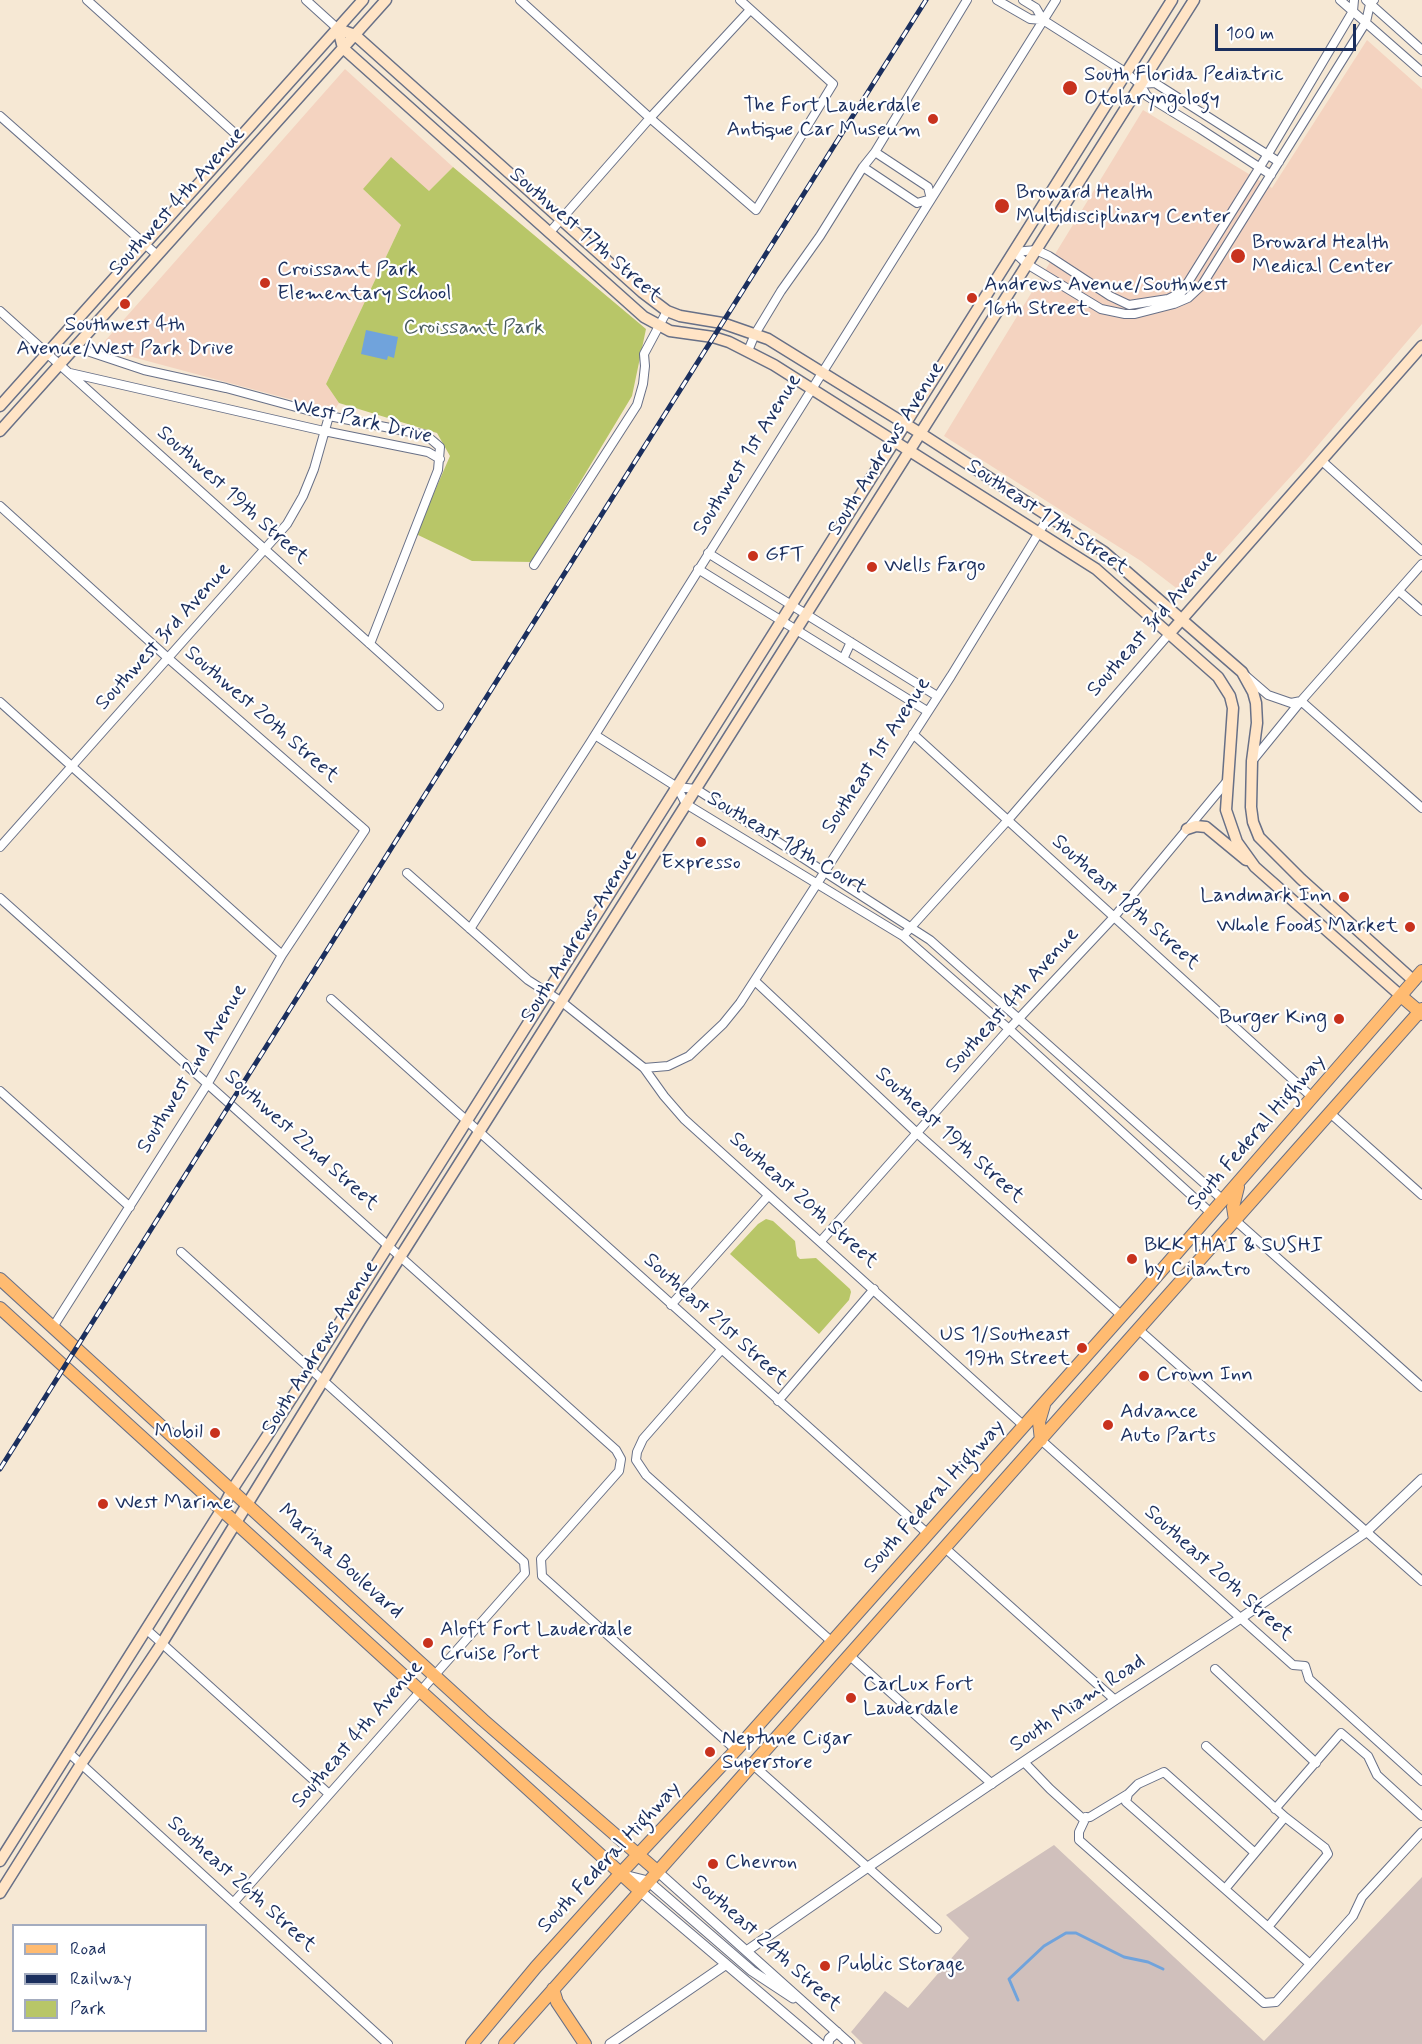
<!DOCTYPE html>
<html>
<head>
<meta charset="utf-8">
<style>
  body { margin:0 }
  #map { position:relative; width:1422px; height:2044px; overflow:hidden; background:#f6e8d4; font-family:Mynerve,sans-serif }
  canvas { display:block }
  .legend { position:absolute; left:12px; top:1924px; width:195px; height:108px; box-sizing:border-box; background:#fff; border:2px solid #a4acbf; margin:0; padding:8px 10px; list-style:none; font-size:18px; color:#1b2f5e }
  .legend li { display:flex; align-items:center; gap:12px; height:30px }
  .legend b { width:30px; border:2px solid #a4acbf }
  .scale { position:absolute; left:1215px; top:24px; width:141px; height:27px; box-sizing:border-box; border:3px solid #1b2f5e; border-top:0; padding-left:8px; font-size:18px; line-height:21px; white-space:nowrap; color:#1b2f5e; -webkit-text-stroke:4px #fff; paint-order:stroke }
</style>
</head>
<body>
<div id="map">
<canvas width="1422" height="2044"></canvas>
<ul class="legend">
<li><b style="height:8px;background:#ffbb71"></b>Road</li>
<li><b style="height:8px;background:#1b2f5e"></b>Railway</li>
<li><b style="height:16px;background:#b8c668"></b>Park</li>
</ul>
<div class="scale">100 m</div>
</div>
<script>
const c = document.querySelector('canvas').getContext('2d');
c.lineJoin = 'round';
function paint(path, color) {
  c.fillStyle = color;
  c.fill(path, 'evenodd');
}
function poly(rows) {
  const path = new Path2D();
  for (const r of rows) {
    path.moveTo(r[0], r[1]);
    for (let i = 2; i < r.length; i += 2) path.lineTo(r[i], r[i + 1]);
  }
  return path;
}
function strokePath(path, color, width, dash) {
  c.strokeStyle = color;
  c.lineWidth = width;
  c.lineCap = dash ? 'butt' : 'round';
  c.setLineDash(dash || []);
  c.stroke(path);
}
function label(font, color, halo, rows, align = 'center') {
  c.font = font + ' Mynerve,sans-serif';
  c.lineWidth = 4.5;
  c.setLineDash([]);
  c.textBaseline = 'middle';
  c.strokeStyle = halo;
  c.fillStyle = color;
  for (const [text, x, y, turn = 0] of rows) {
    c.save();
    c.translate(x, y);
    c.rotate((+turn || 0) * Math.PI / 180);
    c.textAlign = isNaN(turn) ? turn : align;
    if (halo) c.strokeText(text, 0, 0);
    c.fillText(text, 0, 0);
    c.restore();
  }
}
const built = poly([
  [1367,40,1422,89,1422,324,1302,464,1184,594,1141,561,944,436,1143,110,1272,188],
  [345,69,453,167,429,191,363,189,401,225,326,384,339,403,334,411,110,351,104,342]
]);
const industrial = poly([
  [1054,1845,1264,2041,1422,1877,1422,2044,863,2044,851,2032,885,1991,908,2008,969,1938,946,1915]
]);
const green = poly([
  [391,157,429,191,453,167,646,329,632,396,532,562,472,561,416,534,450,456,437,433,339,403,326,384,401,225,363,189],
  [766,1219,773,1221,795,1241,797,1256,800,1259,816,1258,850,1289,851,1292,849,1300,819,1334,730,1254,758,1224]
]);
const water = poly([
  [366,330,398,337,394,358,388,356,387,360,361,354]
]);
const stream = poly([
  [1018,2000,1009,1979,1044,1946,1066,1933,1076,1933,1124,1957,1148,1962,1163,1969]
]);
const minor = poly([
  [87,0,240,138],
  [306,0,338,29],
  [520,0,650,118,756,210,833,84,740,0],
  [997,0,1030,19,1043,20,1125,72,1140,84,1147,96,1199,128,1271,175],
  [1023,0,1036,8,1043,20],
  [1340,0,1422,72],
  [1366,0,1422,50],
  [1140,84,1155,83,1279,162],
  [0,116,156,254],
  [863,167,917,203,931,199,928,187,875,152],
  [550,232,650,118,750,10],
  [1014,252,1027,264,1101,309,1125,314,1135,314,1174,304,1188,298,1202,285,1366,22,1370,4,1374,0],
  [1014,252,1036,250,1049,256,1110,296,1129,305,1168,299,1182,292,1268,154,1353,11,1354,0],
  [0,311,439,706],
  [75,347,144,370,226,388,329,416,426,435,440,447,438,470,370,644],
  [748,351,755,334,781,291,820,236,863,167,875,152,967,0],
  [70,373,324,431,428,452,440,459],
  [1322,461,1422,551],
  [0,506,169,659,365,830,282,955,208,1083,53,1327],
  [708,553,937,696],
  [534,565,637,405,643,384,645,366,644,354,667,311],
  [698,569,927,711],
  [1399,591,1422,611],
  [843,659,851,642],
  [1246,676,1268,695,1291,703,1301,701],
  [1301,701,1422,808],
  [0,702,282,955],
  [913,734,1313,1098],
  [595,735,677,787,696,789,930,940,1223,1200],
  [1253,760,1301,701,1422,564],
  [677,787,686,804,903,936,1009,1029,1212,1214],
  [0,847,287,524,303,496,314,469,329,416],
  [407,873,528,980,562,1002,644,1068,664,1096,684,1119,1024,1426],
  [0,898,616,1450,621,1459,619,1471,541,1559,542,1576,736,1750],
  [470,929,590,743,1056,0],
  [903,936,1008,820,1169,634],
  [755,981,918,1134,1122,1316],
  [331,999,928,1534],
  [644,1068,668,1066,689,1056,723,1024,740,1003,951,676,1049,516],
  [0,1091,130,1207],
  [1330,1113,1422,1195],
  [1235,1220,1422,1387],
  [821,1241,1009,1029,1114,917,1228,780],
  [181,1252,524,1562,525,1573,234,1902],
  [671,1305,768,1196],
  [1138,1329,1422,1581],
  [721,1350,643,1439,637,1452,636,1460,646,1475,832,1642],
  [778,1401,874,1289],
  [1041,1440,1293,1665,1305,1666,1309,1679,1422,1781],
  [945,1548,1115,1700],
  [146,1629,329,1794],
  [849,1655,992,1784],
  [1215,1669,1316,1763],
  [1206,1746,1285,1817],
  [68,1752,388,2044],
  [1024,1762,1050,1789,1082,1818,1090,1817,1128,1794],
  [752,1764,937,1929],
  [1275,1809,1341,1733,1368,1756,1377,1775,1422,1816],
  [1086,1817,1079,1832,1079,1840,1264,2003,1276,2002,1353,1916,1362,1897,1422,1832],
  [1225,1889,1255,1853],
  [1268,1927,1328,1854,1325,1848,1285,1817,1255,1853,1164,1772,1138,1784,1128,1794,1126,1802,1310,1964]
]);
const tertiary = poly([
  [657,1871,850,2044],
  [624,1875,648,1881,752,1971,793,1998],
  [640,1891,820,2044],
  [748,1950,868,1867,1115,1700,1241,1618,1366,1532,1422,1479],
  [610,2044,725,1965],
  [828,2044,829,2039,837,2032]
]);
const secondary = poly([
  [338,29,343,48,644,317,670,331,713,337,729,342,774,365,1096,569,1218,677,1230,696,1233,708,1226,810,1237,842,1255,867,1401,996],
  [338,29,355,35,642,292,667,311,680,316,722,323,768,339,920,433,1104,552,1242,672,1253,692,1256,703,1257,723,1252,761,1251,807,1253,822,1259,837,1301,879,1414,981],
  [0,406,363,0],
  [0,431,386,0],
  [1169,634,1422,346],
  [1187,829,1196,826,1206,827,1246,860],
  [0,1861,222,1509,232,1490,310,1370,1172,0],
  [0,1893,81,1764,162,1643,361,1319,1194,0]
]);
const primary = poly([
  [1401,996,1422,1014],
  [1235,1220,1233,1207,1238,1187],
  [0,1279,483,1720,657,1871],
  [0,1308,640,1891],
  [1041,1440,1039,1422,1044,1405],
  [553,1989,557,2002,585,2044],
  [472,2044,536,1967,620,1874,736,1750,1141,1294,1422,971],
  [505,2044,1422,1009]
]);
const rail = poly([
  [0,1469,926,0]
]);
const markers = [
  [1070,88,8,"#c8321e"],
  [933,119,6,"#c8321e"],
  [1002,206,8,"#c8321e"],
  [1238,256,8,"#c8321e"],
  [265,283,6,"#c8321e"],
  [972,298,6,"#c8321e"],
  [125,304,6,"#c8321e"],
  [753,556,6,"#c8321e"],
  [872,567,6,"#c8321e"],
  [701,842,6,"#c8321e"],
  [1344,897,6,"#c8321e"],
  [1410,927,6,"#c8321e"],
  [1339,1019,6,"#c8321e"],
  [1132,1259,6,"#c8321e"],
  [1082,1348,6,"#c8321e"],
  [1144,1376,6,"#c8321e"],
  [1108,1425,6,"#c8321e"],
  [215,1433,6,"#c8321e"],
  [103,1504,6,"#c8321e"],
  [428,1643,6,"#c8321e"],
  [851,1698,6,"#c8321e"],
  [710,1752,6,"#c8321e"],
  [713,1864,6,"#c8321e"],
  [825,1966,6,"#c8321e"]
];
const poiNames = [
  ["South Florida Pediatric",1084,76],
  ["Otolaryngology",1084,100],
  ["The Fort Lauderdale",921,107,"right"],
  ["Antique Car Museum",921,131,"right"],
  ["Broward Health",1016,194],
  ["Multidisciplinary Center",1016,218],
  ["Broward Health",1252,244],
  ["Medical Center",1252,268],
  ["Croissant Park",277,271],
  ["Elementary School",277,295],
  ["Andrews Avenue/Southwest",984,286],
  ["16th Street",984,310],
  ["Southwest 4th",125,326,"center"],
  ["Avenue/West Park Drive",125,350,"center"],
  ["GFT",765,556],
  ["Wells Fargo",884,567],
  ["Expresso",701,864,"center"],
  ["Landmark Inn",1332,897,"right"],
  ["Whole Foods Market",1398,927,"right"],
  ["Burger King",1327,1019,"right"],
  ["BKK THAI & SUSHI",1144,1247],
  ["by Cilantro",1144,1271],
  ["US 1/Southeast",1070,1336,"right"],
  ["19th Street",1070,1360,"right"],
  ["Crown Inn",1156,1376],
  ["Advance",1120,1413],
  ["Auto Parts",1120,1437],
  ["Mobil",203,1433,"right"],
  ["West Marine",115,1504],
  ["Aloft Fort Lauderdale",440,1631],
  ["Cruise Port",440,1655],
  ["CarLux Fort",863,1686],
  ["Lauderdale",863,1710],
  ["Neptune Cigar",722,1740],
  ["Superstore",722,1764],
  ["Chevron",725,1864],
  ["Public Storage",837,1966]
];
const streetNames = [
  ["Southwest 4th Avenue",178,202,-48],
  ["Southwest 17th Street",585,236,41],
  ["West Park Drive",362,422,13],
  ["South Andrews Avenue",887,449,-58],
  ["Southwest 1st Avenue",748,455,-58],
  ["Southwest 19th Street",232,496,42],
  ["Southeast 17th Street",1047,518,34],
  ["Southeast 3rd Avenue",1153,624,-49],
  ["Southwest 3rd Avenue",164,637,-48],
  ["Southwest 20th Street",261,715,41],
  ["Southeast 1st Avenue",877,756,-57],
  ["Southeast 18th Court",786,844,31],
  ["Southeast 18th Street",1125,903,42],
  ["South Andrews Avenue",580,936,-58],
  ["Southeast 4th Avenue",1013,1001,-48],
  ["Southwest 2nd Avenue",193,1069,-59],
  ["South Federal Highway",1257,1133,-49],
  ["Southeast 19th Street",949,1136,42],
  ["Southwest 22nd Street",301,1141,42],
  ["Southeast 20th Street",803,1201,42],
  ["Southeast 21st Street",715,1320,42],
  ["South Andrews Avenue",321,1348,-58],
  ["South Federal Highway",935,1497,-48],
  ["Marina Boulevard",340,1562,42],
  ["Southeast 20th Street",1218,1574,42],
  ["South Miami Road",1078,1704,-34],
  ["Southeast 4th Avenue",358,1735,-49],
  ["South Federal Highway",610,1858,-47],
  ["Southeast 26th Street",241,1885,42],
  ["Southeast 24th Street",766,1944,42]
];
const parkNames = [
  ["Croissant Park",474,329]
];
paint(built, '#f4d3c0');
paint(industrial, '#d0c0bc');
paint(green, '#b8c668');
paint(water, '#70a3dc');
strokePath(stream, '#70a3dc', 3);
strokePath(minor, '#687087', 10);
strokePath(tertiary, '#687087', 11);
strokePath(secondary, '#687087', 13);
strokePath(primary, '#687087', 14);
strokePath(minor, '#fff', 8);
strokePath(tertiary, '#fff', 9);
strokePath(secondary, '#ffe4c6', 10);
strokePath(primary, '#ffbb71', 12);
strokePath(rail, '#1b2f5e', 5);
strokePath(rail, '#fff', 3, [9]);
for (const [x, y, r, color] of markers) {
  const dot = new Path2D();
  dot.arc(x, y, r, 0, 2 * Math.PI);
  c.fillStyle = color;
  c.fill(dot);
  strokePath(dot, '#fff', 2);
}
label('21px', '#1b2f5e', '#fff', poiNames, 'left');
label('21px', '#1b2f5e', '#fff', streetNames);
label('21px', '#4a5c61', '#fff', parkNames);
</script>
</body>
</html>
